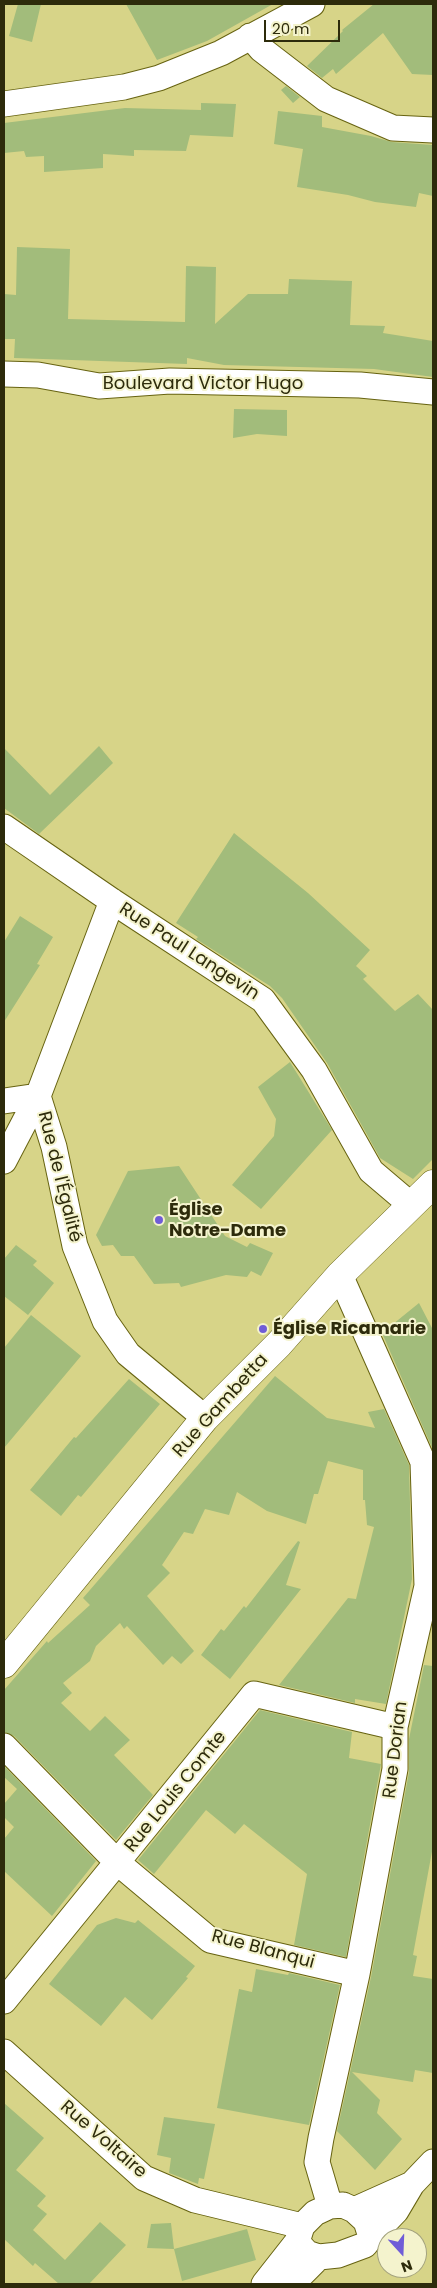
<!DOCTYPE html>
<html>
<head>
<meta charset="utf-8">
<style>
  body { margin:0 }
  #map { position:relative; width:437px; height:2288px; overflow:hidden; background:#d7d488; font-family:Poppins,sans-serif }
  canvas { display:block }
  .frame { position:absolute; inset:0; border:5px solid #2d2b0b; pointer-events:none }
  .north { position:absolute; left:377px; top:2228px; width:50px; height:50px; box-sizing:border-box; background:#f4f3cd; border:1px solid #a4a37f; border-radius:50%; rotate:160deg; font-size:14px; font-weight:700; line-height:20px; text-align:center; color:#2d2b0b }
  .north::after { content:''; display:block; margin:auto; width:18px; height:22px; background:#705dd7; clip-path:polygon(50% 0,100% 100%,50% 72%,0 100%) }
  .scale { position:absolute; left:264px; top:20px; width:76px; height:22px; box-sizing:border-box; border:2px solid #2d2b0b; border-top:0; padding-left:6px; font-size:15px; line-height:18px; white-space:nowrap; color:#2d2b0b; -webkit-text-stroke:4px #f4f3cd; paint-order:stroke }
</style>
</head>
<body>
<div id="map">
<canvas width="437" height="2288"></canvas>
<div class="frame"></div>
<div class="north">N</div>
<div class="scale">20 m</div>
</div>
<script>
const c = document.querySelector('canvas').getContext('2d');
c.lineJoin = 'round';
function paint(path, color) {
  c.fillStyle = color;
  c.fill(path, 'evenodd');
}
function poly(rows) {
  const path = new Path2D();
  for (const r of rows) {
    path.moveTo(r[0], r[1]);
    for (let i = 2; i < r.length; i += 2) path.lineTo(r[i], r[i + 1]);
  }
  return path;
}
function strokePath(path, color, width, dash) {
  c.strokeStyle = color;
  c.lineWidth = width;
  c.lineCap = dash ? 'butt' : 'round';
  c.setLineDash(dash || []);
  c.stroke(path);
}
function label(font, color, halo, rows, align = 'center') {
  c.font = font + ' Poppins,sans-serif';
  c.lineWidth = 4;
  c.setLineDash([]);
  c.textBaseline = 'middle';
  c.strokeStyle = halo;
  c.fillStyle = color;
  for (const [text, x, y, turn = 0] of rows) {
    c.save();
    c.translate(x, y);
    c.rotate((+turn || 0) * Math.PI / 180);
    c.textAlign = isNaN(turn) ? turn : align;
    if (halo) c.strokeText(text, 0, 0);
    c.fillText(text, 0, 0);
    c.restore();
  }
}
const building = poly([
  [18,4,41,4,32,42,9,36],
  [126,4,273,4,207,41,157,60],
  [374,4,433,4,433,75,412,74,383,33,336,74,333,69,322,78,307,66,343,31,342,30],
  [286,86,300,97,293,103,281,90],
  [201,103,236,104,233,137,190,135,186,151,134,150,134,156,103,154,103,168,44,172,44,156,26,157,24,151,4,153,4,123,125,108,201,110],
  [278,111,322,116,322,127,371,136,392,142,433,145,433,196,419,193,416,207,375,202,348,195,297,187,303,149,274,144],
  [17,247,70,249,68,319,185,322,186,266,216,267,215,324,248,294,288,294,289,279,352,281,350,325,385,326,383,333,433,341,433,377,374,369,224,365,187,358,187,364,14,358,15,339,4,339,4,294,16,295],
  [234,409,287,410,287,436,257,434,233,438],
  [99,746,113,763,39,834,4,808,4,748,50,795],
  [234,833,308,893,370,950,356,966,367,976,363,979,395,1011,418,994,433,1010,433,1159,413,1179,380,1158,327,1063,282,998,270,986,196,939,198,937,176,923],
  [20,916,53,937,37,964,40,965,4,1022,4,942],
  [290,1062,332,1130,261,1209,232,1185,274,1136,276,1119,258,1087],
  [179,1166,225,1236,247,1247,250,1243,273,1253,261,1276,251,1271,247,1277,226,1275,181,1287,179,1283,154,1284,134,1256,121,1256,113,1245,102,1246,96,1235,128,1171],
  [16,1245,37,1261,33,1265,54,1283,28,1315,4,1296,4,1259],
  [419,1303,433,1330,433,1450,382,1333],
  [31,1315,81,1356,4,1448,4,1348],
  [275,1376,327,1418,375,1428,368,1412,384,1409,409,1465,412,1579,386,1704,355,1699,355,1703,279,1685,348,1598,356,1599,374,1527,367,1525,365,1500,363,1500,363,1470,328,1461,318,1494,314,1494,306,1524,267,1511,237,1492,229,1515,205,1509,193,1534,184,1532,162,1565,170,1573,147,1596,194,1651,181,1664,172,1656,163,1665,127,1626,124,1629,120,1623,96,1646,90,1661,63,1683,72,1693,61,1703,90,1731,105,1716,130,1740,114,1755,153,1795,116,1840,14,1736,4,1732,4,1690,47,1641,48,1643,90,1605,83,1598],
  [129,1379,160,1404,81,1497,78,1495,61,1516,30,1490,74,1437,76,1438],
  [298,1541,300,1542,286,1585,301,1589,230,1679,201,1655,221,1629,224,1631,244,1606,246,1608],
  [424,1665,433,1666,433,1846,413,1955,417,1956,413,1976,433,1979,433,2073,415,2070,413,2082,352,2072,380,2100,377,2113,402,2139,375,2170,337,2131,371,1977,409,1772,409,1739],
  [260,1710,352,1732,349,1758,381,1764,346,1957,294,1945,307,1874,244,1824,235,1834,206,1810,154,1874,138,1860],
  [4,1766,96,1861,52,1916,4,1871,4,1839,14,1827,4,1817,4,1804,17,1789,4,1777],
  [116,1918,135,1923,138,1920,195,1966,186,1977,188,1978,152,2020,125,1997,101,2026,49,1984,97,1925],
  [256,1969,288,1975,289,1973,340,1985,309,2125,217,2108,239,1989,252,1992],
  [4,2103,44,2138,16,2170,46,2196,37,2206,47,2214,33,2230,65,2260,100,2222,126,2245,89,2284,59,2284,35,2263,33,2266,4,2239],
  [164,2117,215,2124,204,2179,199,2178,198,2184,169,2173,171,2158,157,2155],
  [171,2223,174,2249,247,2229,256,2260,182,2281,174,2249,147,2248,151,2224]
]);
const minor = poly([
  [250,36,261,49,326,99,393,128,433,130],
  [4,104,124,87,159,78,221,53,312,4],
  [4,374,38,375,99,386,170,381,360,385,433,392],
  [4,827,112,901,263,1000,314,1070,371,1171,411,1205],
  [112,901,38,1096,54,1147,75,1246,105,1321,128,1354,205,1418],
  [4,1101,38,1096],
  [4,1161,38,1096],
  [4,1746,118,1863,210,1940,357,1974],
  [4,2001,254,1694,395,1727],
  [4,2052,144,2178,195,2200,302,2226],
  [343,2205,354,2210,366,2221,371,2237,365,2245,338,2255,319,2257,307,2253,297,2242,302,2226,315,2213,330,2206,343,2205],
  [330,2206,317,2162,321,2138,357,1974,395,1769,395,1727,427,1586,423,1462,340,1275],
  [354,2210,412,2184],
  [371,2237,396,2211,412,2184,433,2162],
  [264,2284,297,2242],
  [292,2284,319,2257]
]);
const major = poly([
  [4,1664,205,1418,279,1344,340,1275,433,1184]
]);
const markers = [
  [159,1220,5,"#705dd7"],
  [263,1329,5,"#705dd7"]
];
const streetNames = [
  ["Boulevard Victor Hugo",203,384],
  ["Rue Paul Langevin",189,952,33],
  ["Rue de l'Égalité",59,1177,76],
  ["Rue Gambetta",221,1406,-48],
  ["Rue Dorian",396,1750,-83],
  ["Rue Louis Comte",176,1792,-51],
  ["Rue Blanqui",263,1950,15],
  ["Rue Voltaire",103,2140,41]
];
const poiNames = [
  ["Église",169,1210],
  ["Notre-Dame",169,1231],
  ["Église Ricamarie",273,1329]
];
paint(building, '#a2bc7b');
strokePath(minor, '#676311', 27);
strokePath(major, '#676311', 29);
strokePath(minor, '#fff', 25);
strokePath(major, '#fff', 28);
for (const [x, y, r, color] of markers) {
  const dot = new Path2D();
  dot.arc(x, y, r, 0, 2 * Math.PI);
  c.fillStyle = color;
  c.fill(dot);
  strokePath(dot, '#f4f3cd', 2);
}
label('18px', '#2d2b0b', '#f4f3cd', streetNames);
label('bold 18px', '#2d2b0b', '#f4f3cd', poiNames, 'left');
</script>
</body>
</html>
